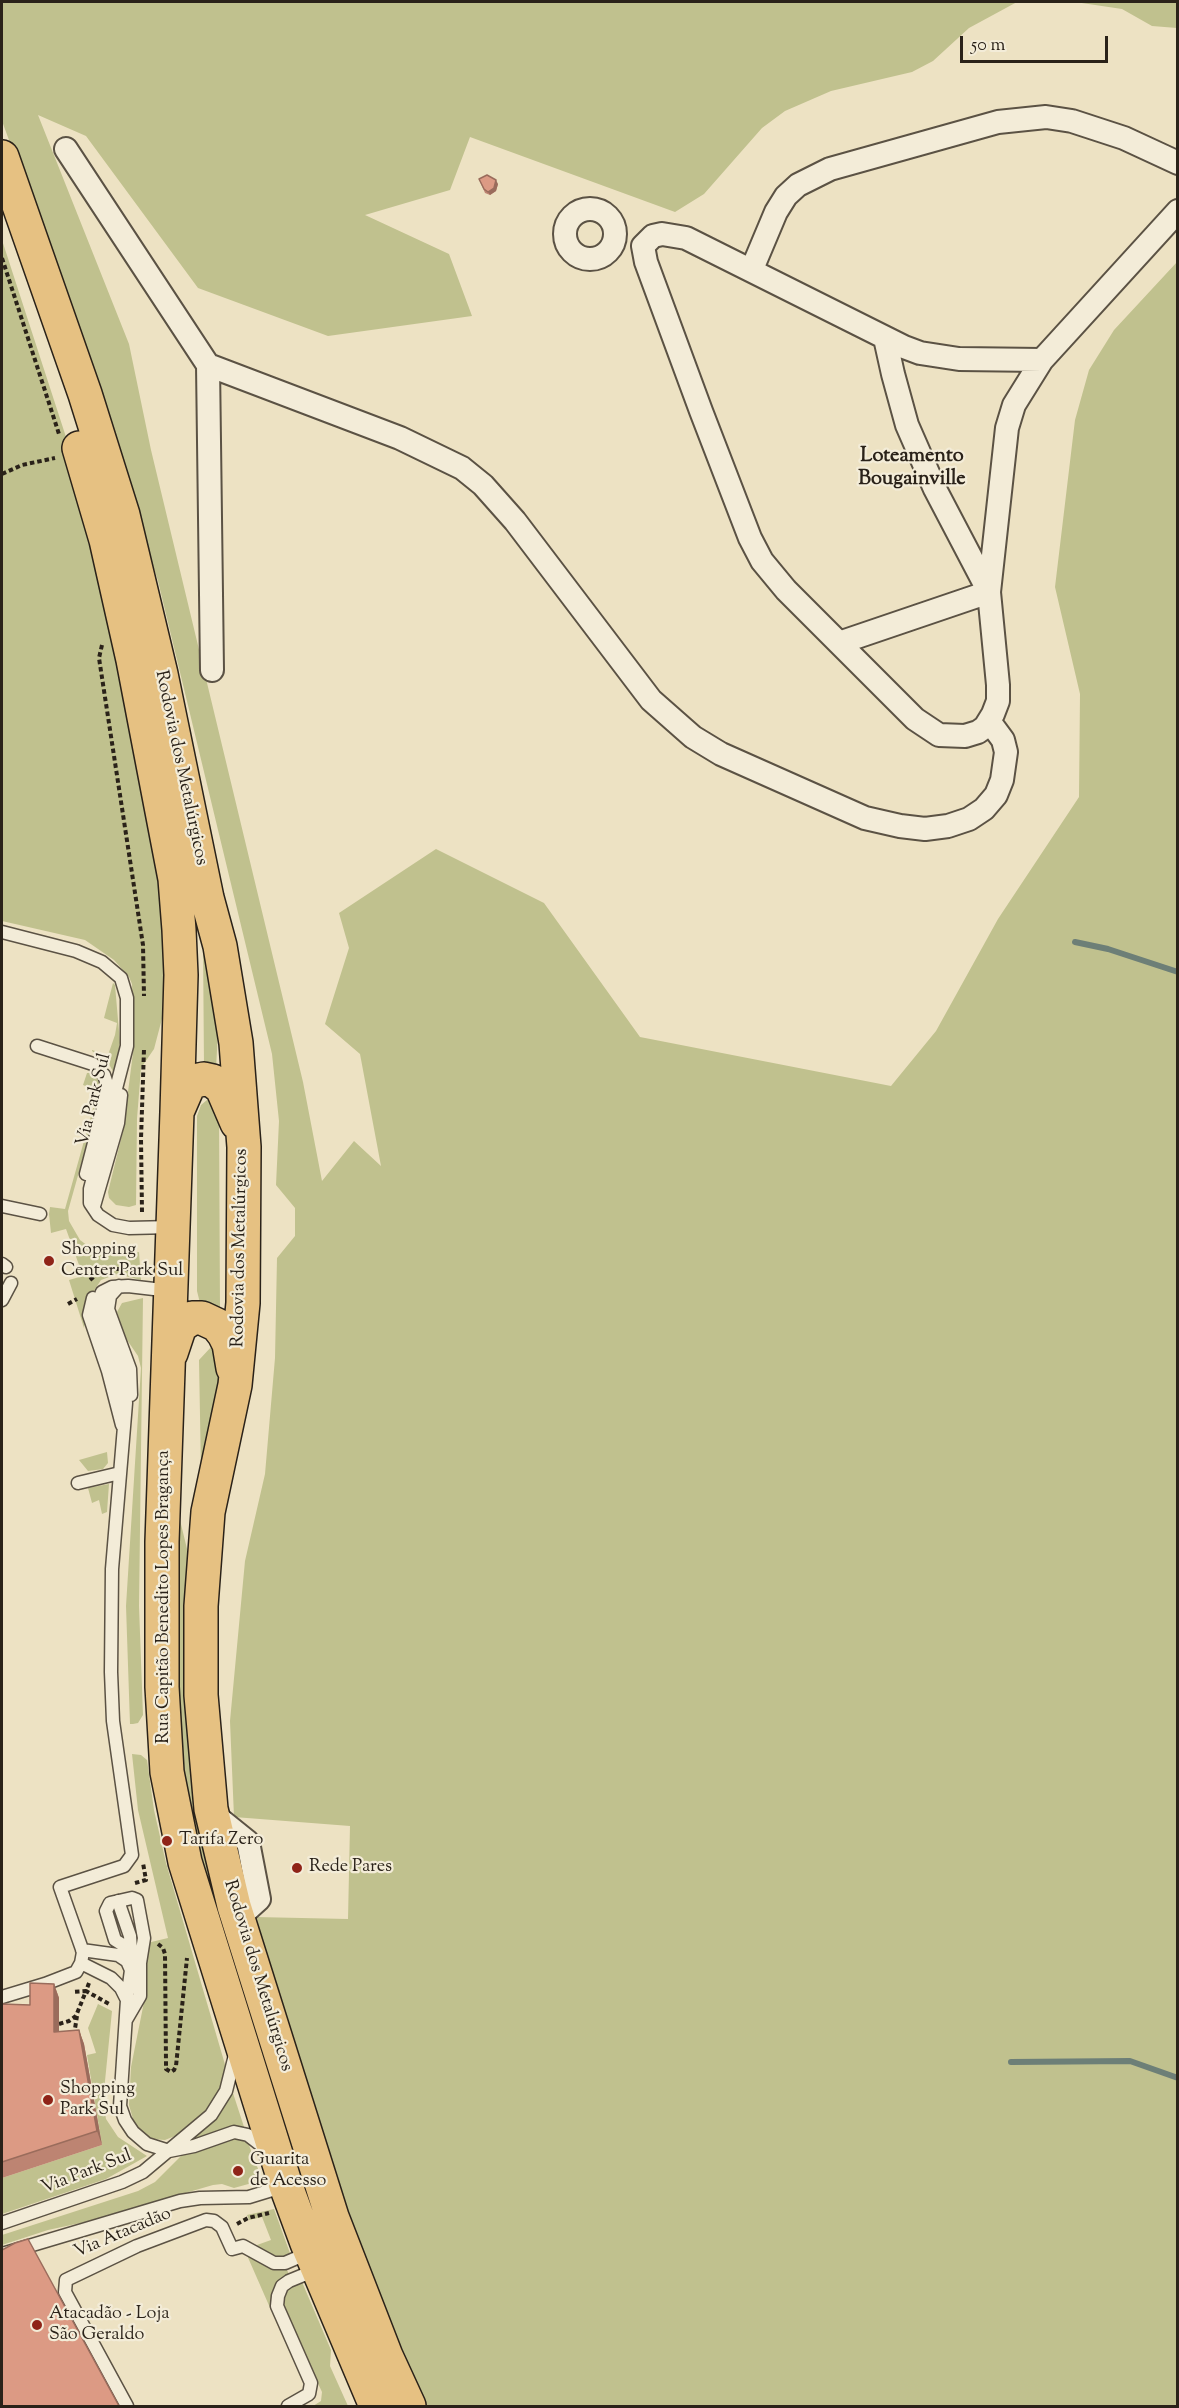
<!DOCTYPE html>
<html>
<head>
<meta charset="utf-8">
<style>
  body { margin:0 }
  #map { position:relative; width:1179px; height:2408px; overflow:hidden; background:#ede2c3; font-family:"Sorts Mill Goudy",serif }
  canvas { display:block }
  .frame { position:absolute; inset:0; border:3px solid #2a2219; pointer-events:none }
  .scale { position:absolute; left:960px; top:36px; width:148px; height:27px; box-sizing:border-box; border:3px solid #2a2219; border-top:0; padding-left:8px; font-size:18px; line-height:21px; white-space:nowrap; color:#2a2219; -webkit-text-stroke:4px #f3ecd8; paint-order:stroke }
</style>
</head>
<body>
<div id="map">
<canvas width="1179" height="2408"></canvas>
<div class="frame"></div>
<div class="scale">50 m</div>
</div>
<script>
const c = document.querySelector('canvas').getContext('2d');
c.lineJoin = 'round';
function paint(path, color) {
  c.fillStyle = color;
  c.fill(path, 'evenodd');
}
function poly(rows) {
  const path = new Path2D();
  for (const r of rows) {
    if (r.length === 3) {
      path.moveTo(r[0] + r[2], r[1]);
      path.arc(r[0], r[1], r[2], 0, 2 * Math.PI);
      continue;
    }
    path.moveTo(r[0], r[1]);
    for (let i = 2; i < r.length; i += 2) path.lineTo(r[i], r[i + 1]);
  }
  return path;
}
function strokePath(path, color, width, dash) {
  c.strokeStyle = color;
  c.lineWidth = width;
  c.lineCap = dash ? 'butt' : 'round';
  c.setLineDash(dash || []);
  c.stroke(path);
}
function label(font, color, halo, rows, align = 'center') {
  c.font = font + ' "Sorts Mill Goudy",serif';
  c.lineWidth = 4.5;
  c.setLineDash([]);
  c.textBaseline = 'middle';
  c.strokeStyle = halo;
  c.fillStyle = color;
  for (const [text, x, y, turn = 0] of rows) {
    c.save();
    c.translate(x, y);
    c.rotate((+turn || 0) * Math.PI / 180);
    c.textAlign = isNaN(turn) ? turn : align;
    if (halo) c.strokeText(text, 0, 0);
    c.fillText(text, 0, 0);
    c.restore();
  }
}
const green = poly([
  [2,2,1017,2,969,28,933,61,912,72,831,91,785,111,762,128,704,194,675,212,470,137,450,190,365,215,449,254,472,316,328,336,198,288,86,136,38,115,129,344,151,450,303,1082,322,1181,354,1141,381,1166,360,1054,325,1024,349,948,339,913,436,849,544,903,640,1037,891,1086,936,1031,998,919,1079,797,1080,694,1055,587,1075,420,1089,370,1114,330,1177,262,1177,2406,427,2406,397,2344,353,2229,299,2066,255,1917,348,1919,350,1826,234,1817,230,1721,245,1561,265,1474,275,1358,277,1258,295,1236,295,1208,276,1185,279,1121,272,1054,158,581,73,315,2,121],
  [1075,2,1177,2,1177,28,1152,26,1122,9],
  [2,240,78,474,163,885,168,996,154,1049,141,1068,137,1119,136,1205,129,1207,116,1205,109,1198,108,1192,123,1131,134,1045,132,984,129,977,114,960,85,940,2,921],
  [203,942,218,1031,216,1069,204,1067],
  [113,983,115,985,120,1043,115,1075,110,1066,92,1051,92,1050,108,1055,115,1035,117,1023,104,1018],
  [87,1073,92,1073,98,1078,102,1090,68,1211,69,1221,80,1240,96,1252,116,1255,139,1252,141,1280,117,1274,101,1280,88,1300,84,1328,69,1280,83,1276,66,1229,51,1233,49,1214,50,1207,65,1209,98,1091,83,1085],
  [207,1100,211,1100,219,1110,220,1313,200,1303,197,1291,197,1116,201,1105],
  [143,1298,139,1606,143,1715,138,1723,133,1724,130,1724,126,1606,141,1368,138,1356,125,1337,117,1312,122,1303],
  [212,1346,220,1346,220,1392,201,1471,199,1360],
  [107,1452,108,1463,103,1469,88,1471,79,1460],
  [109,1484,107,1512,102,1514,99,1500,92,1503,88,1488],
  [179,1516,189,1557,194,1701,326,2264,189,1829,175,1724],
  [132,1754,141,1755,147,1760,154,1810,166,1863,226,2068,225,2083,209,2110,180,2134,165,2140,152,2139,145,2135,135,2126,129,2105,131,2067,146,1992,144,1967,147,1943,168,1938,138,1810],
  [98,2004,112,2011,103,2101,106,2119,118,2137,147,2156,106,2179,2,2214,2,2178,102,2145,87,2055,96,2053,88,2028],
  [232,2090,245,2130,184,2143],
  [230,2136,247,2140,260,2174,252,2183,234,2188,222,2184,213,2185,85,2222,48,2230,2,2245,2,2235,138,2191,155,2182,182,2155],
  [274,2209,291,2256,282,2260,263,2253,257,2245,271,2240,262,2217,249,2220,247,2215],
  [246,2253,272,2268,286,2268,289,2274,282,2279,272,2295,271,2310],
  [302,2282,331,2350,330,2366,348,2406,313,2406,321,2401,322,2392,283,2309,282,2297,289,2287]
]);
const stream = poly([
  [1075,942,1108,949,1178,972],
  [1011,2062,1130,2061,1178,2078]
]);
const path = poly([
  [2,258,59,434],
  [2,474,22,465,55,458],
  [102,645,99,658,143,945,144,996],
  [142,1212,141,1139,144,1049],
  [90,1280,100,1271,112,1269,147,1269],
  [68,1304,77,1299],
  [135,1883,146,1880,143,1863],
  [158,1944,163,1948,165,1954,166,2063,166,2069,171,2072,174,2070,176,2066,187,1958],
  [89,1983,86,1991,111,2005],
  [59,2024,69,2021,76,2016,86,1991,72,1992],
  [74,2035,77,2016],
  [237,2224,248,2218,269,2213]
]);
const lane = poly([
  [2,932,76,951,102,962,121,978,127,998,127,1046,90,1189,90,1203,98,1215,113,1225,129,1228,172,1227],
  [37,1046,93,1064,104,1075,110,1093],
  [86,1174,109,1085],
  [2,1206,40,1214],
  [94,1206,118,1123,121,1095],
  [2,1264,6,1267],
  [119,1286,110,1296,108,1309,130,1369,131,1395],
  [93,1298,89,1315,108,1371,122,1425],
  [2,1300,11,1283],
  [78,1483,120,1473],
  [118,1901,130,1936,131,1950],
  [82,1950,118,1955,127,1961,131,1970,127,2000,120,2106,125,2120,133,2132,147,2144,169,2151,194,2146,234,2132,248,2135,266,2149],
  [81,1963,111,1978,121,1988,127,2000],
  [2,1997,45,1984,76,1972,81,1963,83,1952,60,1887,124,1866,132,1855,113,1721,111,1672,112,1569,126,1403,124,1385,97,1306,102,1292,112,1287,128,1286,171,1291],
  [126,2020,140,1996,140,1963,144,1938,137,1900,132,1898,110,1903,106,1911,115,1940,131,1950,140,1963],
  [2,2223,122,2182,143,2172,211,2115,226,2091,235,2055],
  [2,2254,180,2201,200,2198,249,2197,285,2186],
  [127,2406,65,2292,66,2280,137,2246,206,2220,214,2221,222,2227,232,2249,243,2246,274,2263,285,2263,299,2257,306,2247],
  [288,2406,309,2394,311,2383,281,2315,277,2306,278,2296,282,2286,289,2281,306,2274,316,2276]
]);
const street = poly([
  [66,149,208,365,400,438,462,468,483,485,515,521,651,700,693,737,721,754,865,818,900,826,925,829,948,826,969,819,984,809,996,795,1002,780,1006,752,1003,740,989,721],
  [590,234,25],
  [752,269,776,212,786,196,798,185,830,169,998,122,1046,117,1072,121,1124,138,1178,163],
  [1042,360,959,359,920,353,904,347,686,238,662,234,653,236,643,246,646,262,701,411,750,538,762,561,786,590,915,719,939,735,965,736,978,732,985,727,993,714,998,701,998,685,989,592,1007,428,1014,405,1042,360,1178,211],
  [208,365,212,670],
  [839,643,989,592,935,489,907,425,893,374,885,338],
  [212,1813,248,1842,259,1899,238,1918]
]);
const primary = poly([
  [2,157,85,394,123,515,161,674,207,898,220,946,236,1043,244,1147,243,1303,235,1385,208,1512,201,1606,201,1695,211,1809,234,1906,332,2217,386,2356,409,2406],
  [79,448,106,540,133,660,175,879,179,930,181,975,177,1112,162,1542,162,1687,167,1772,185,1862,286,2186,307,2243,376,2406],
  [177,1112,190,1082,204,1079,213,1081,222,1088,237,1123],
  [171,1353,180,1326,192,1318,202,1318,217,1325,224,1334,229,1344,233,1368]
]);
const wall = poly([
  [479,179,498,184,496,191,490,195,485,193],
  [54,1984,59,1998,59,2032,79,2030,84,2044,102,2145,2,2178,2,2004,30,2005]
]);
const shadedWall = poly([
  [496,180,498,184,496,191,490,195,488,192],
  [54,1984,59,1998,59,2047,54,2032],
  [79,2030,84,2044,102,2145,97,2131]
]);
const building = poly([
  [487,175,496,180,494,188,488,192,484,189,479,179,487,175],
  [30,1983,54,1984,54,2032,79,2030,97,2131,2,2162,2,2004,30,2005,30,1983],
  [28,2239,119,2406,2,2406,2,2250,15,2243,28,2239]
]);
const markers = [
  [49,1261,6,"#8f2418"],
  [167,1841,6,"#8f2418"],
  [297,1868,6,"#8f2418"],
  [48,2100,6,"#8f2418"],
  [238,2171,6,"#8f2418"],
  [37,2325,6,"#8f2418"]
];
const streetNames = [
  ["Rodovia dos Metalúrgicos",180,768,78],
  ["Via Park Sul",95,1100,-76],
  ["Rodovia dos Metalúrgicos",241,1248,-89],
  ["Rua Capitão Benedito Lopes Bragança",165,1597,-90],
  ["Rodovia dos Metalúrgicos",257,1976,73],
  ["Via Park Sul",87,2173,-21],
  ["Via Atacadão",123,2234,-23]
];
const poiNames = [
  ["Shopping",61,1251],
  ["Center Park Sul",61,1272],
  ["Tarifa Zero",179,1841],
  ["Rede Pares",309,1868],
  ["Shopping",60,2090],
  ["Park Sul",60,2111],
  ["Guarita",250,2161],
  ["de Acesso",250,2182],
  ["Atacadão - Loja",49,2315],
  ["São Geraldo",49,2336]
];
const neighbourhoodNames = [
  ["Loteamento",912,458],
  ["Bougainville",912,481]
];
paint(green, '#c0c18e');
strokePath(stream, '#6d7f77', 6);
strokePath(lane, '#5b5244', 15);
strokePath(street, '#5b5244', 26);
strokePath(primary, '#2a2219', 36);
strokePath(path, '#2a2219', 4, [4.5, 3]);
strokePath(lane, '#f3ecd8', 12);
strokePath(street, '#f3ecd8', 22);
strokePath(primary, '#e6c182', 33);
paint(wall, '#bd8472');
paint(shadedWall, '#9a6c5c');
paint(building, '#dc9a84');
strokePath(building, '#9a6c5c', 1.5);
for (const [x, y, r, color] of markers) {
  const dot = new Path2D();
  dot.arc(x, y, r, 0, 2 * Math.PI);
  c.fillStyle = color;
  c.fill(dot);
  strokePath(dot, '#f3ecd8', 2);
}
label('18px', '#2a2219', '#f3ecd8', streetNames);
label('18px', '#2a2219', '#f3ecd8', poiNames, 'left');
label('bold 20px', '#2a2219', '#f3ecd8', neighbourhoodNames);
</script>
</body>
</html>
